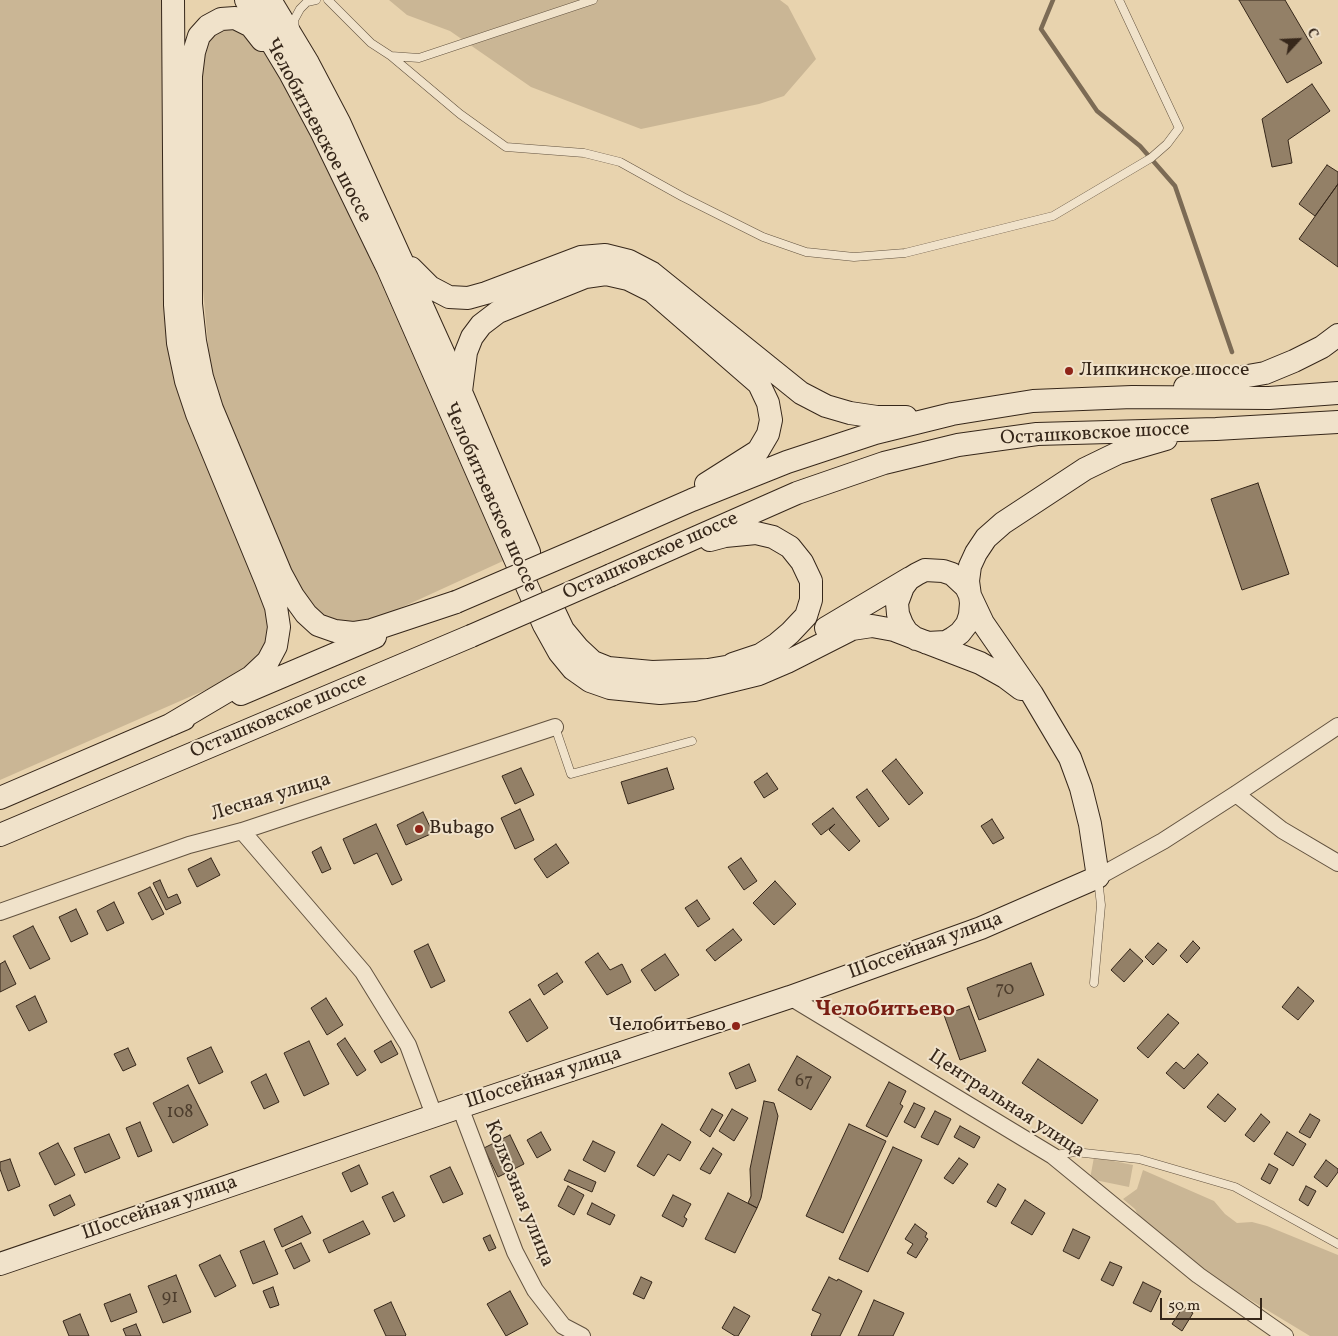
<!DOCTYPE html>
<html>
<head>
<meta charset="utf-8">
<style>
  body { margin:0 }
  #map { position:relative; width:1338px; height:1336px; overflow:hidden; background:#e8d3ae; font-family:Vollkorn,serif }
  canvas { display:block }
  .north { position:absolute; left:1273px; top:15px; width:50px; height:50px; -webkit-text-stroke:4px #f0e2ca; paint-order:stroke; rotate:65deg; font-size:14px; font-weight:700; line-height:20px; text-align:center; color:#36271a }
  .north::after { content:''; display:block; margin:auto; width:18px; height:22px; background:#36271a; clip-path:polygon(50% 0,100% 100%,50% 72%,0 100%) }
  .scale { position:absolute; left:1160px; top:1298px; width:102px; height:22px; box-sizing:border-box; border:2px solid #36271a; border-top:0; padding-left:6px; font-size:15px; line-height:18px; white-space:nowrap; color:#36271a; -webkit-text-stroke:4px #f0e2ca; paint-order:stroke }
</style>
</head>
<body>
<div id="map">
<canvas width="1338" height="1336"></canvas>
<div class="north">С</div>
<div class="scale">50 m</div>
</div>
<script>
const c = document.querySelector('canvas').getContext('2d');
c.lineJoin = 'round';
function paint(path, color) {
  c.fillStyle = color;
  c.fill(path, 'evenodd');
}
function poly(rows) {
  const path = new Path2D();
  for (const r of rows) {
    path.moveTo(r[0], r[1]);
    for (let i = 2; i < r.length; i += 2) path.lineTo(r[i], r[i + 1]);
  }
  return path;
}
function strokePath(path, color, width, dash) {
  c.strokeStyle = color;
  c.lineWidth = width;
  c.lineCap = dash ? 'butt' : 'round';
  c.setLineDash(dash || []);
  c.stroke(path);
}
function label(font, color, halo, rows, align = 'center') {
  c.font = font + ' Vollkorn,serif';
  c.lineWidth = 4;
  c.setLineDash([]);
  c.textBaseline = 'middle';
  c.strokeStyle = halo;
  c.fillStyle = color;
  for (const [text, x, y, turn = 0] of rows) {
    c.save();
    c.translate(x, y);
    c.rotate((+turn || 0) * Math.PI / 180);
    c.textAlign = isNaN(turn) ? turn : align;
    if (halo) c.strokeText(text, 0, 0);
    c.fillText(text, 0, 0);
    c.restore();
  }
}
const green = poly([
  [0,0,163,0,168,249,260,582,271,636,261,658,235,677,0,780],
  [389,0,780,0,788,6,816,59,784,96,759,104,641,129,531,87,450,31,407,15],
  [227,25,249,31,282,76,347,206,503,561,372,621,338,622,315,612,291,579,211,377,202,278,201,56,214,32],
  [1094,1157,1133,1165,1129,1187,1090,1179],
  [1143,1170,1214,1201,1225,1214,1237,1223,1252,1222,1267,1226,1338,1255,1338,1336,1310,1336,1229,1287,1142,1223,1135,1209,1123,1199,1137,1189]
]);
const stream = poly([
  [1053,0,1041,29,1097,111,1140,146,1175,186,1232,352]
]);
const building = poly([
  [1239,0,1285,0,1322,63,1287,83,1239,0],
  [1312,84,1330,111,1288,140,1292,163,1272,167,1262,119,1312,84],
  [1327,165,1338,172,1338,184,1315,216,1299,204,1327,165],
  [1338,184,1338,267,1299,239,1338,184],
  [1258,483,1289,574,1242,590,1211,499,1258,483],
  [896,759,923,793,909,805,882,771,896,759],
  [521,768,534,795,515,804,502,776,521,768],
  [667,768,674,789,628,804,621,782,667,768],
  [767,773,778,789,764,798,754,782,767,773],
  [867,789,889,819,879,827,856,797,867,789],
  [833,808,860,841,849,851,829,830,835,824,821,835,812,824,833,808],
  [520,809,534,840,515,849,501,818,520,809],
  [423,812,433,833,406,845,397,825,423,812],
  [992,819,1004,838,993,844,981,826,992,819],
  [376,824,402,880,392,885,377,853,354,864,343,839,376,824],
  [556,844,569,863,547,878,534,859,556,844],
  [321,847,331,869,322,873,312,852,321,847],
  [211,858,220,875,197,887,188,869,211,858],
  [741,858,757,881,744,890,728,867,741,858],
  [160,880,168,898,177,894,181,903,166,910,153,883,160,880],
  [775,881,796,904,774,925,753,903,775,881],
  [150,887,164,914,152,920,138,893,150,887],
  [697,900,710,919,698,927,685,908,697,900],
  [114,902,124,923,107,931,97,911,114,902],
  [76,909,88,934,71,942,59,917,76,909],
  [33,926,50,959,30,969,13,936,33,926],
  [733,929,742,940,715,961,706,950,733,929],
  [1193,941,1200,948,1187,963,1180,956,1193,941],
  [1158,943,1167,950,1153,965,1145,957,1158,943],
  [428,944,445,981,431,988,414,951,428,944],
  [1130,949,1143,961,1124,982,1111,970,1130,949],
  [598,953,610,970,622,964,631,982,607,995,585,962,598,953],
  [665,954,679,975,655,991,641,970,665,954],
  [5,961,16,984,0,992,0,964,5,961],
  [1031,963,1044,995,979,1020,967,988,1031,963],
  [557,973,563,982,544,995,538,985,557,973],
  [1298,987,1314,1001,1298,1020,1282,1007,1298,987],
  [35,996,47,1022,29,1031,16,1006,35,996],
  [326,998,343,1025,327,1035,311,1008,326,998],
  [530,999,548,1028,527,1042,509,1012,530,999],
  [969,1006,986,1051,960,1060,944,1015,969,1006],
  [1168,1014,1179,1023,1148,1058,1137,1048,1168,1014],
  [345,1038,366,1070,357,1076,337,1044,345,1038],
  [309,1041,329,1084,304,1096,284,1053,309,1041],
  [391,1041,398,1054,381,1063,374,1051,391,1041],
  [211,1047,223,1072,199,1084,187,1058,211,1047],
  [128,1048,136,1065,123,1071,114,1054,128,1048],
  [1198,1054,1208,1063,1184,1089,1166,1073,1176,1062,1184,1069,1198,1054],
  [797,1056,831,1077,811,1110,778,1090,797,1056],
  [1038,1059,1098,1100,1082,1124,1022,1083,1038,1059],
  [749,1064,756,1081,736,1089,729,1073,749,1064],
  [266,1074,279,1102,264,1109,251,1082,266,1074],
  [889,1082,906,1091,900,1104,903,1106,887,1137,866,1126,889,1082],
  [188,1085,208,1125,173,1143,153,1103,188,1085],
  [1218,1094,1236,1109,1225,1122,1207,1107,1218,1094],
  [764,1101,774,1103,778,1116,761,1198,757,1208,748,1203,751,1196,750,1169,764,1101],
  [914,1103,925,1108,915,1128,904,1122,914,1103],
  [712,1109,723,1115,710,1137,700,1130,712,1109],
  [732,1109,748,1118,734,1141,719,1131,732,1109],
  [935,1111,951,1119,938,1145,921,1137,935,1111],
  [1261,1114,1270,1122,1254,1142,1245,1135,1261,1114],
  [1310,1114,1320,1120,1310,1138,1299,1132,1310,1114],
  [140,1122,152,1151,138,1157,126,1128,140,1122],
  [662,1124,691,1142,680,1161,668,1154,654,1176,637,1166,662,1124],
  [849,1124,886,1141,843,1233,806,1216,849,1124],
  [960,1126,980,1137,974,1148,954,1137,960,1126],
  [541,1132,551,1150,537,1158,527,1140,541,1132],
  [1287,1132,1306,1144,1293,1166,1274,1154,1287,1132],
  [109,1134,120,1158,85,1173,74,1148,109,1134],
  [510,1135,524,1164,498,1177,484,1148,510,1135],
  [593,1141,615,1152,605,1172,583,1160,593,1141],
  [58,1143,75,1175,55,1185,39,1153,58,1143],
  [893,1147,922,1160,868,1272,839,1259,893,1147],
  [713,1148,722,1154,710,1174,700,1169,713,1148],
  [959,1158,968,1164,953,1184,944,1178,959,1158],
  [10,1159,20,1186,8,1191,0,1169,0,1162,10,1159],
  [1326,1160,1338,1169,1338,1172,1327,1187,1314,1177,1326,1160],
  [1269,1164,1278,1169,1270,1184,1261,1179,1269,1164],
  [359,1165,368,1184,351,1192,342,1173,359,1165],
  [450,1167,463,1194,443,1203,430,1176,450,1167],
  [569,1170,596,1182,592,1192,564,1180,569,1170],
  [998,1184,1006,1189,996,1207,987,1202,998,1184],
  [568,1186,584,1195,574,1215,558,1206,568,1186],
  [1306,1186,1316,1191,1308,1206,1299,1200,1306,1186],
  [393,1192,405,1216,394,1222,382,1197,393,1192],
  [728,1193,757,1208,735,1253,705,1239,728,1193],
  [70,1195,75,1205,54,1216,49,1205,70,1195],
  [673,1195,691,1204,684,1217,687,1219,683,1227,662,1216,673,1195],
  [1025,1200,1045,1213,1032,1235,1011,1223,1025,1200],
  [592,1203,615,1215,610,1225,587,1214,592,1203],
  [302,1216,311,1233,282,1247,274,1229,302,1216],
  [363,1221,370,1234,329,1253,323,1240,363,1221],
  [915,1224,927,1233,925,1237,928,1239,916,1258,907,1253,913,1244,905,1239,915,1224],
  [1073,1229,1090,1237,1079,1259,1063,1251,1073,1229],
  [490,1235,496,1248,489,1251,483,1238,490,1235],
  [264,1241,278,1274,253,1284,240,1251,264,1241],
  [301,1243,310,1261,294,1269,285,1250,301,1243],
  [220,1255,236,1286,215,1297,199,1265,220,1255],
  [1110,1262,1122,1267,1113,1286,1101,1280,1110,1262],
  [176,1275,191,1312,163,1323,148,1286,176,1275],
  [641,1277,652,1282,644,1299,633,1294,641,1277],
  [829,1277,837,1281,838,1279,862,1291,840,1336,812,1336,811,1335,821,1314,812,1310,829,1277],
  [1143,1282,1161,1291,1151,1312,1133,1303,1143,1282],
  [273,1287,279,1305,270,1308,263,1291,273,1287],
  [510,1291,528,1324,506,1336,487,1304,510,1291],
  [130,1294,137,1312,111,1322,104,1304,130,1294],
  [874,1300,904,1313,893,1336,858,1336,874,1300],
  [391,1302,406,1335,405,1336,386,1336,374,1310,391,1302],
  [734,1307,750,1316,738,1336,735,1336,722,1328,734,1307],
  [1183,1307,1193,1313,1182,1331,1172,1324,1183,1307],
  [80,1314,89,1336,69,1336,63,1321,80,1314],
  [136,1324,141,1336,126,1336,123,1329,136,1324]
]);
const lane = poly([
  [328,0,371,43,391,56,419,58,593,0],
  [295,29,294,20,300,9,307,2,316,0],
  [391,56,460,114,506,147,584,153,620,162,683,197,763,237,806,252,854,257,905,253,1053,216,1151,158,1167,144,1179,128,1119,0],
  [555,727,571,774,692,741],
  [1094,983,1101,905,1098,879],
  [1055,1155,1075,1152,1139,1159,1235,1187,1338,1244]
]);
const street = poly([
  [1236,794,1282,830,1338,863],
  [242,831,363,972,408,1045,434,1115],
  [1098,877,1163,841,1236,794,1338,726],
  [0,912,189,845,242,831,555,727],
  [790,997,1053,1156,1198,1275,1285,1336],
  [460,1107,515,1252,535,1290,563,1326,582,1336]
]);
const secondary = poly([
  [246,0,290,73,321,131,388,269,544,625,559,652,573,669,590,681,610,688,660,693,694,690,759,674,787,662,852,629,872,626,894,630,980,663,1005,677,1021,689],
  [270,0,308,63,339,122,461,392,529,552],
  [262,40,251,26,235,18,221,19,208,26,199,36,194,52,191,76,191,304,195,341,202,377,212,409,281,574,293,596,306,614,318,625,335,631,353,633,372,630,456,602],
  [411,268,430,287,449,297,468,298,486,293,581,257,605,255,629,261,652,273,801,393,826,406,850,413,877,417,906,417],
  [1185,387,1265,373,1294,361,1322,347,1338,335],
  [461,391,466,352,472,337,481,325,498,312,585,277,606,274,628,279,652,291,759,384,768,403,771,420,768,434,758,451,706,484],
  [710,540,725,536,756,533,773,537,790,547,802,562,811,581,811,600,806,616,790,633,777,644,760,655,733,664],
  [596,542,692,500,787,462,875,433,952,414,1033,401,1132,397,1269,398,1338,393],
  [611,575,797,493,884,463,958,445,1037,434,1216,429,1338,422],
  [554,611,563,630,578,648,593,662,608,668,652,672,708,670,749,663],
  [826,628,910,578],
  [927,643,946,642,953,638,960,633,967,624,970,615,971,603,968,581,970,566,976,553,986,538,1003,523,1085,469,1118,453,1166,439],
  [241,694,375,637],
  [170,725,251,677,268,661,276,646,279,627,276,607,266,581,197,414,186,381,178,343,175,305,173,0],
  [0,798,184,719],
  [0,835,471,636],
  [0,1264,460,1107,790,997,981,928,1098,877,1090,824,1081,788,1070,758,1032,694,983,623,966,587,952,574,943,571,925,570,917,574,909,579,903,587,897,603,898,614,902,624,907,632,916,639]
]);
const secondaryBridge = poly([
  [456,602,596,542],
  [471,636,611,575]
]);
const markers = [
  [1069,371,5,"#8f2418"],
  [419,829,5,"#8f2418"],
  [736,1026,5,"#8f2418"]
];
const numberNames = [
  ["70",1005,991],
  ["67",804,1083],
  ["108",180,1114],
  ["91",170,1299]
];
const streetNames = [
  ["Челобитьевское шоссе",317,131,62],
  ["Осташковское шоссе",1095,435,-3],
  ["Челобитьевское шоссе",489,498,66],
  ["Осташковское шоссе",651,557,-24],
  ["Осташковское шоссе",279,717,-23],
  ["Лесная улица",271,798,-17],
  ["Шоссейная улица",926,947,-20],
  ["Шоссейная улица",544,1079,-18],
  ["Центральная улица",1006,1105,33],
  ["Колхозная улица",518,1194,68],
  ["Шоссейная улица",160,1209,-19]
];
const poiNames = [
  ["Липкинское шоссе",1079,371],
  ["Bubago",429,829],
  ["Челобитьево",726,1026,"right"]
];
const quarterNames = [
  ["Челобитьево",885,1011]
];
paint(green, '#cab695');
strokePath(stream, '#7c6b55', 4.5);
paint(building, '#938067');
strokePath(building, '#36271a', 1);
strokePath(lane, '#62523f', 9);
strokePath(street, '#62523f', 18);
strokePath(secondary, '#36271a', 24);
strokePath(lane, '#f0e2ca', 8);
strokePath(street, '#f0e2ca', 16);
strokePath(secondary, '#f0e2ca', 22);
strokePath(secondaryBridge, '#36271a', 24, []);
strokePath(secondaryBridge, '#f0e2ca', 22);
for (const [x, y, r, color] of markers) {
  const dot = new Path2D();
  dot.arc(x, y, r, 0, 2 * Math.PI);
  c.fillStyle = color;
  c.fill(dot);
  strokePath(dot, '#f0e2ca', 2);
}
label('18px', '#4d3d2d', null, numberNames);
label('20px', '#36271a', '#f0e2ca', streetNames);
label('20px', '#36271a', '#f0e2ca', poiNames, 'left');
label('bold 22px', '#7a1f14', '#f0e2ca', quarterNames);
</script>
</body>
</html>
